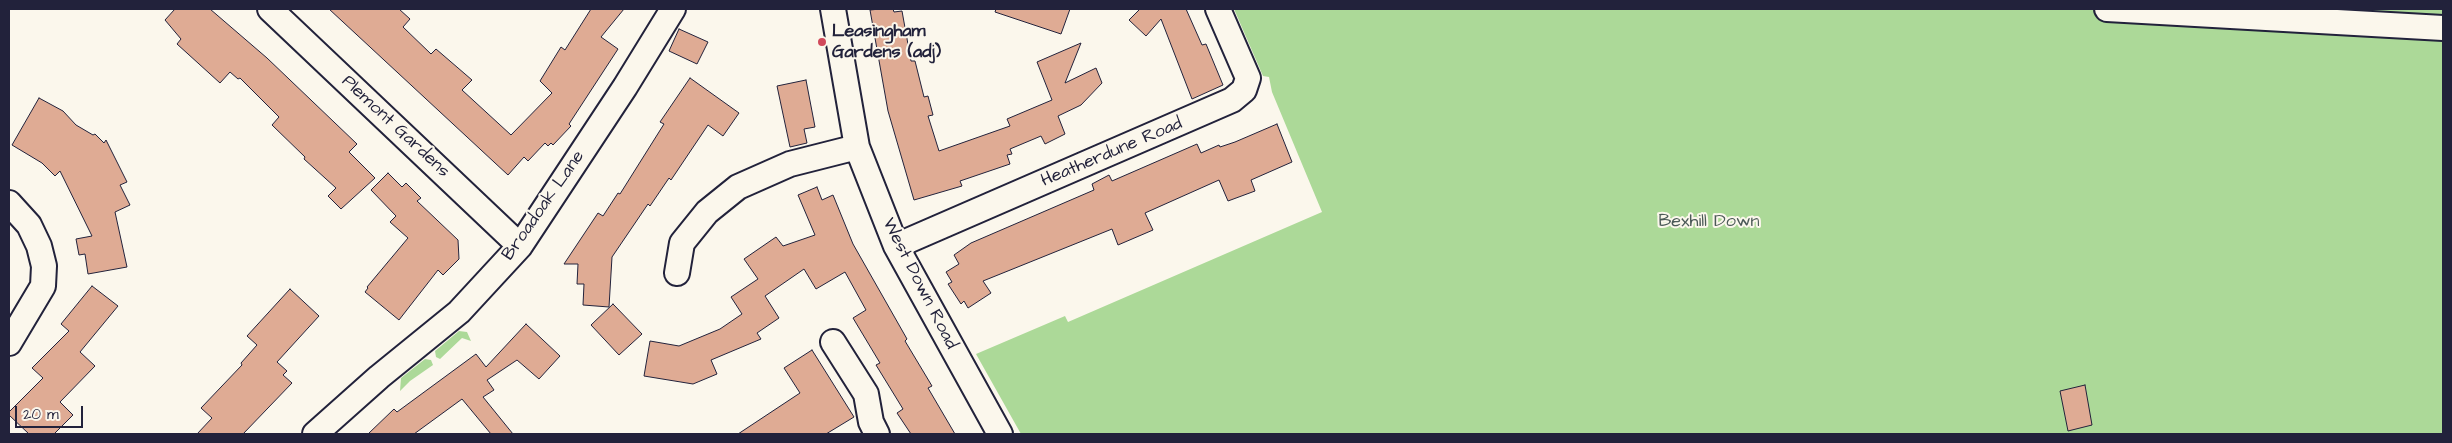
<!DOCTYPE html>
<html>
<head>
<meta charset="utf-8">
<style>
  body { margin:0 }
  #map { position:relative; width:2452px; height:443px; overflow:hidden; background:#fbf7ec; font-family:"Architects Daughter",sans-serif }
  canvas { display:block }
  .frame { position:absolute; inset:0; border:10px solid #22223b; pointer-events:none }
  .scale { position:absolute; left:15px; top:406px; width:68px; height:22px; box-sizing:border-box; border:2px solid #22223b; border-top:0; padding-left:6px; font-size:15px; line-height:18px; white-space:nowrap; color:#22223b; -webkit-text-stroke:4px #fbf7ec; paint-order:stroke }
</style>
</head>
<body>
<div id="map">
<canvas width="2452" height="443"></canvas>
<div class="frame"></div>
<div class="scale">20 m</div>
</div>
<script>
const c = document.querySelector('canvas').getContext('2d');
c.lineJoin = 'round';
function paint(path, color) {
  c.fillStyle = color;
  c.fill(path, 'evenodd');
}
function poly(rows) {
  const path = new Path2D();
  for (const r of rows) {
    path.moveTo(r[0], r[1]);
    for (let i = 2; i < r.length; i += 2) path.lineTo(r[i], r[i + 1]);
  }
  return path;
}
function strokePath(path, color, width, dash) {
  c.strokeStyle = color;
  c.lineWidth = width;
  c.lineCap = dash ? 'butt' : 'round';
  c.setLineDash(dash || []);
  c.stroke(path);
}
function label(font, color, halo, rows, align = 'center') {
  c.font = font + ' "Architects Daughter",sans-serif';
  c.lineWidth = 4;
  c.setLineDash([]);
  c.textBaseline = 'middle';
  c.strokeStyle = halo;
  c.fillStyle = color;
  for (const [text, x, y, turn = 0] of rows) {
    c.save();
    c.translate(x, y);
    c.rotate((+turn || 0) * Math.PI / 180);
    c.textAlign = isNaN(turn) ? turn : align;
    if (halo) c.strokeText(text, 0, 0);
    c.fillText(text, 0, 0);
    c.restore();
  }
}
const green = poly([
  [1234,9,2443,9,2443,434,1021,434,976,354,1065,316,1068,322,1322,212,1272,92,1269,77,1263,76],
  [459,331,467,332,471,341,462,338,440,359,436,357,435,351],
  [425,359,431,360,433,365,410,381,400,391,401,378]
]);
const building = poly([
  [175,9,210,9,267,58,357,144,349,152,375,178,341,209,328,196,336,188,304,159,305,157,272,125,279,117,240,78,238,79,230,72,220,83,177,44,181,39,165,20,175,9],
  [329,9,399,9,410,19,403,27,431,54,436,49,472,80,462,90,511,135,552,93,540,81,561,47,565,50,591,9,624,9,601,37,618,49,569,124,571,126,553,145,551,143,548,146,545,143,528,161,524,157,508,175,329,9],
  [880,9,893,9,894,12,902,11,911,61,915,61,924,97,928,96,933,115,928,116,939,151,1010,126,1007,119,1052,100,1037,62,1081,43,1065,83,1096,68,1102,83,1081,105,1058,116,1065,134,1045,144,1041,136,1010,149,1012,154,1007,155,1010,164,960,181,962,186,914,200,888,111,870,10,880,9],
  [996,9,1070,9,1061,34,995,12,996,9],
  [1140,9,1186,9,1202,45,1206,44,1223,85,1192,99,1161,19,1146,36,1129,20,1140,9],
  [679,29,708,42,697,64,669,51,679,29],
  [690,78,739,113,723,136,708,125,671,180,669,178,650,206,648,204,612,257,609,307,583,305,584,284,577,284,578,264,564,264,598,213,603,216,618,193,620,194,664,124,660,122,690,78],
  [806,80,815,127,804,129,807,143,790,147,777,86,806,80],
  [39,98,63,111,76,125,93,135,95,134,104,143,106,140,127,182,120,185,130,205,115,212,127,267,88,274,85,254,79,255,76,239,92,236,60,171,55,176,42,163,12,145,39,98],
  [1277,124,1292,162,1251,180,1255,191,1228,201,1219,180,1145,213,1153,230,1118,245,1112,229,983,281,991,293,968,308,964,301,961,304,948,284,952,282,946,272,959,264,954,255,971,243,1094,190,1092,184,1109,175,1112,181,1197,144,1201,153,1219,145,1220,147,1235,142,1277,124],
  [388,173,402,187,406,183,421,198,417,201,458,240,459,259,443,275,438,270,399,320,365,292,368,288,367,287,408,238,390,222,396,216,371,190,388,173],
  [817,187,822,200,833,195,853,244,907,339,905,341,932,386,928,388,955,434,911,434,897,413,903,409,876,365,880,363,853,318,866,310,845,272,816,289,804,269,765,296,779,318,757,333,761,339,711,360,717,374,693,384,644,376,650,341,679,346,720,329,742,314,731,297,758,279,744,259,776,237,783,246,815,235,798,195,817,187],
  [92,286,118,306,80,352,95,366,60,402,73,415,54,434,29,434,9,415,9,412,43,378,32,368,69,331,61,324,92,286],
  [290,289,319,316,277,362,287,371,283,375,292,383,243,434,197,434,212,418,201,408,242,365,241,363,257,345,247,336,290,289],
  [613,304,642,334,619,355,591,325,613,304],
  [526,324,560,356,539,379,517,360,487,380,494,390,483,397,513,434,491,434,462,399,414,434,368,434,394,409,397,412,476,354,486,367,526,324],
  [812,350,854,417,826,434,738,434,800,393,784,368,812,350],
  [2085,385,2092,425,2068,431,2060,391,2085,385]
]);
const minor = poly([
  [270,9,520,246],
  [833,9,857,147,896,246,1000,434],
  [2107,9,2443,28],
  [9,203,29,225,39,246,44,266,43,286,9,343],
  [896,246,1232,100,1244,90,1248,78,1218,9],
  [677,273,682,243,707,212,738,187,790,164,857,147],
  [833,342,866,394,871,422,877,434],
  [315,434,379,377,459,312,520,246,625,87,673,9]
]);
const markers = [
  [822,42,5,"#d1495b"]
];
const poiNames = [
  ["Leasingham",832,32],
  ["Gardens (adj)",832,53]
];
const streetNames = [
  ["Plemont Gardens",395,127,43],
  ["Heatherdune Road",1112,153,-23],
  ["Broadoak Lane",544,206,-55],
  ["West Down Road",919,284,63]
];
const parkNames = [
  ["Bexhill Down",1709,222]
];
paint(green, '#acd998');
paint(building, '#dfab94');
strokePath(building, '#22223b', 1);
strokePath(minor, '#22223b', 28);
strokePath(minor, '#fbf7ec', 24);
for (const [x, y, r, color] of markers) {
  const dot = new Path2D();
  dot.arc(x, y, r, 0, 2 * Math.PI);
  c.fillStyle = color;
  c.fill(dot);
  strokePath(dot, '#fbf7ec', 2);
}
label('bold 18px', '#22223b', '#fbf7ec', poiNames, 'left');
label('18px', '#22223b', '#fbf7ec', streetNames);
label('18px', '#4b5957', '#fbf7ec', parkNames);
</script>
</body>
</html>
